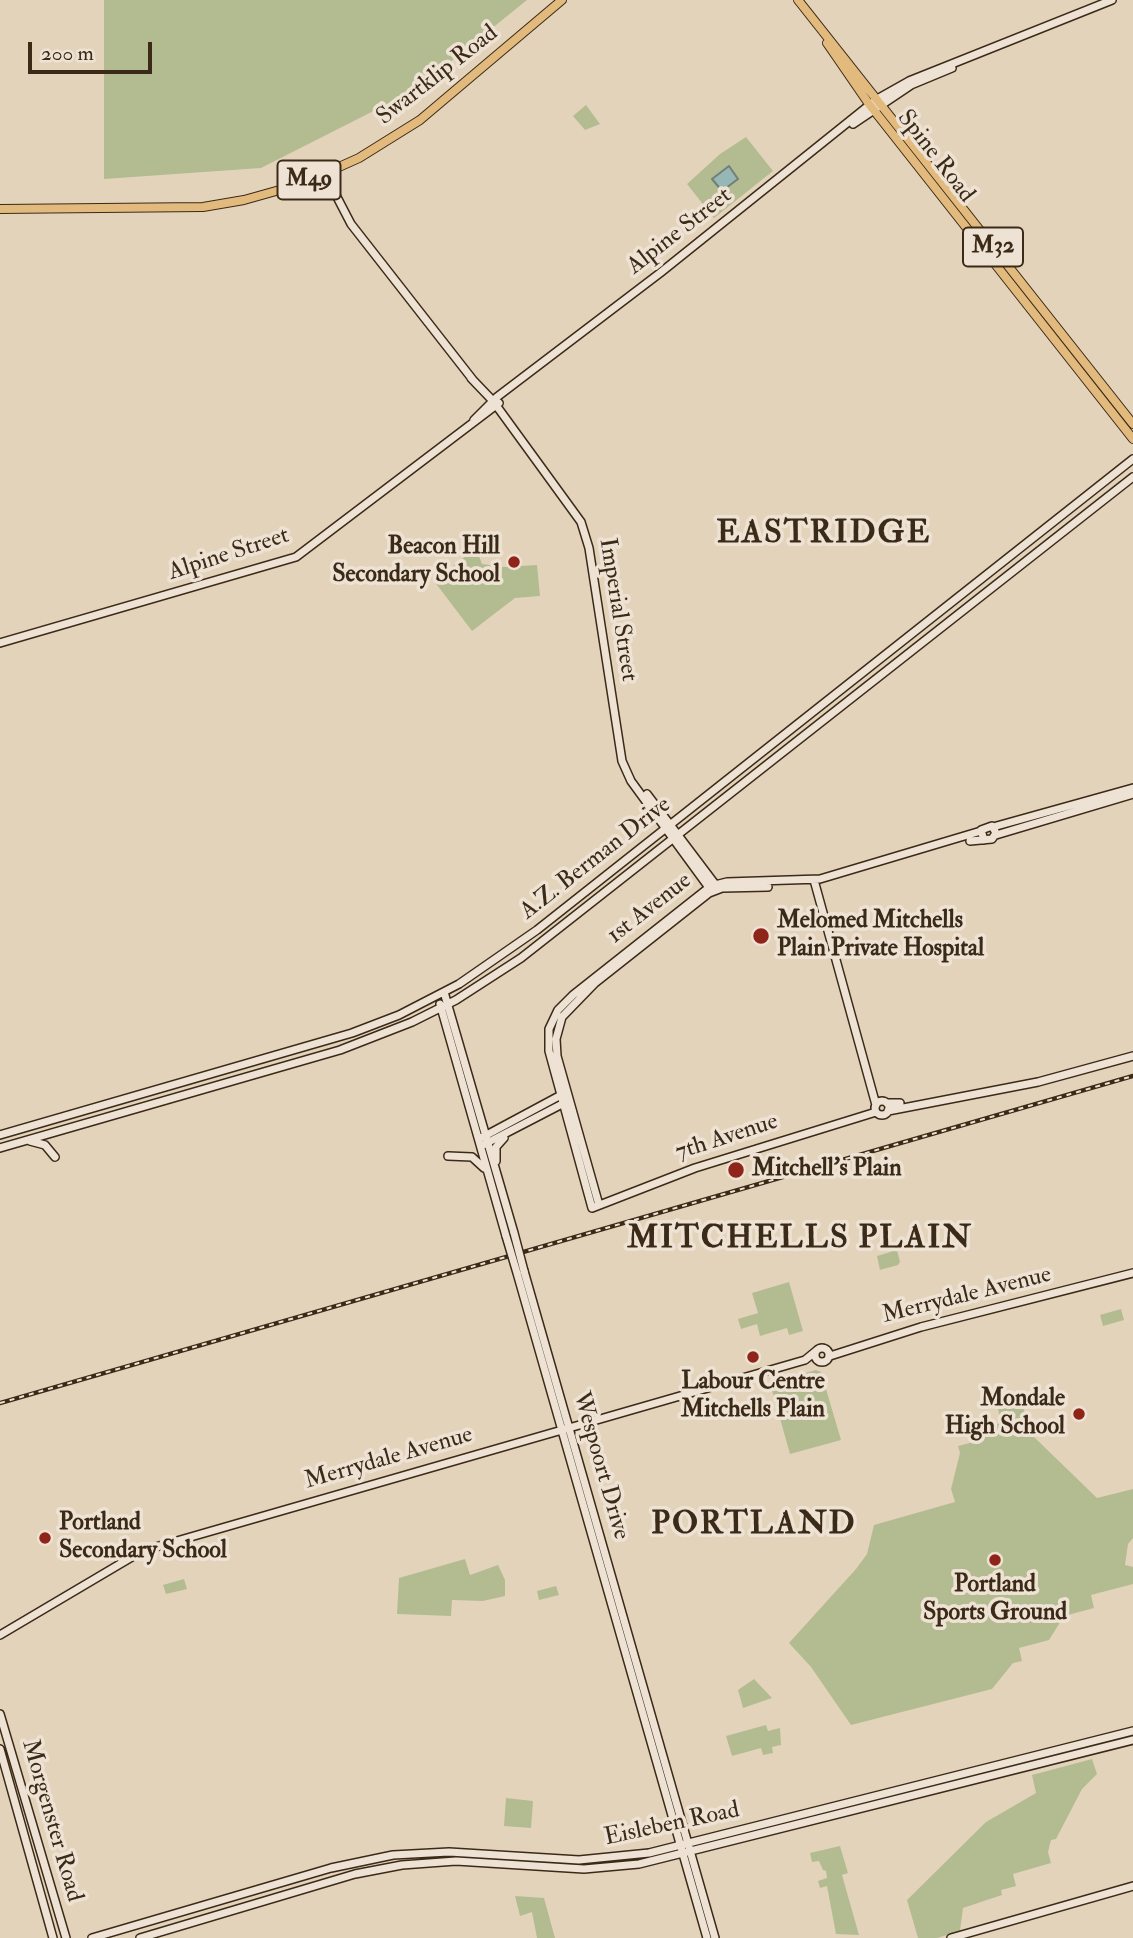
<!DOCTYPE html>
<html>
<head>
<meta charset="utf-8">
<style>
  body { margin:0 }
  #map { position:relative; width:1133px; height:1938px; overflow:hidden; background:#e4d3bb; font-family:"IM FELL Double Pica",serif }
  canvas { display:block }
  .scale { position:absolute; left:28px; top:42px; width:124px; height:32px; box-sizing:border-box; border:4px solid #3b2a17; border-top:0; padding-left:9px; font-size:21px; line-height:24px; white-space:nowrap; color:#3b2a17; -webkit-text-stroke:5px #ede2d3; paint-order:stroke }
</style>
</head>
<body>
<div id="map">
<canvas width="1133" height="1938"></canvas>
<div class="scale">200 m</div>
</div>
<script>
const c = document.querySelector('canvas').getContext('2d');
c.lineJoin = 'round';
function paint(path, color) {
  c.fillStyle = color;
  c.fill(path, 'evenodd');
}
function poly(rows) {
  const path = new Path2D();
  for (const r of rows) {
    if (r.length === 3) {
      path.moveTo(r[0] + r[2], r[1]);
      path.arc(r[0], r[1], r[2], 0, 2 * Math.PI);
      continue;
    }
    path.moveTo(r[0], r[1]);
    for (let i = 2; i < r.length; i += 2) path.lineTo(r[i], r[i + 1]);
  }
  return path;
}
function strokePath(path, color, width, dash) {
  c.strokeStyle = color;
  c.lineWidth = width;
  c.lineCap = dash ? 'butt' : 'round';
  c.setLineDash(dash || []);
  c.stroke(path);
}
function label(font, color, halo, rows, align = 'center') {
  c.font = font + ' "IM FELL Double Pica",serif';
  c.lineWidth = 7;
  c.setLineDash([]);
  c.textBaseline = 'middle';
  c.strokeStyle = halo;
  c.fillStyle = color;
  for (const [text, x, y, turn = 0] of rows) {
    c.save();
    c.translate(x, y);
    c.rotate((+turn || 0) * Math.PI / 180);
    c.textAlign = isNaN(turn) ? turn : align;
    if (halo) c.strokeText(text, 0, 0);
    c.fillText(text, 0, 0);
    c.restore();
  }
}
const green = poly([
  [104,0,527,0,417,89,261,168,104,179],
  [586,105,600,124,585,130,573,116],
  [746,137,773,171,714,218,687,184,720,154],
  [476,548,482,564,504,567,537,565,540,596,515,598,472,631,434,581],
  [964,1226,970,1247,961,1249,955,1228],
  [897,1250,900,1262,898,1265,880,1270,877,1256],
  [789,1282,803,1331,789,1335,787,1328,760,1336,757,1324,741,1329,738,1319,758,1313,752,1293],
  [1121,1309,1124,1320,1103,1326,1100,1315],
  [816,1370,821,1372,841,1440,790,1454,770,1383],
  [1017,1391,1034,1437,1097,1498,1133,1489,1133,1538,1128,1544,1125,1565,1133,1567,1133,1584,1091,1595,1094,1608,1064,1616,1049,1640,1019,1648,1022,1661,1013,1663,992,1689,851,1725,811,1667,789,1643,856,1569,867,1554,874,1525,955,1502,951,1489,960,1453,958,1446,970,1443,967,1431,1001,1423,998,1409],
  [465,1559,470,1575,498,1565,505,1580,505,1596,483,1601,452,1600,451,1616,397,1614,399,1578],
  [184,1579,187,1589,166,1594,163,1585],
  [556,1586,559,1595,539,1600,537,1591],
  [754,1679,772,1698,743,1708,738,1690],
  [766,1725,768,1731,780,1728,781,1745,772,1747,773,1753,763,1755,761,1748,732,1756,726,1736],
  [1092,1759,1097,1774,1082,1789,1056,1839,1051,1840,1048,1852,1051,1863,1013,1874,1016,1886,1001,1890,1002,1895,963,1908,960,1931,937,1938,918,1938,907,1900,986,1822,1036,1793,1032,1775],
  [506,1798,533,1801,531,1828,504,1826],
  [840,1846,848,1873,842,1875,859,1935,836,1934,827,1886,820,1888,818,1881,827,1878,826,1871,823,1870,819,1861,812,1862,810,1853],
  [515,1896,544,1898,555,1938,537,1938,532,1912,520,1916]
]);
const water = poly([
  [729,166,738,179,722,191,712,179,729,166]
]);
const secondary = poly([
  [853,124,911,85,952,68],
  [325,174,351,224,473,380],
  [471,378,493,401,581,522,589,548,622,761,631,781,710,889],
  [474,420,497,397,660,273,877,99,909,81,1112,0],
  [0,643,296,557,499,403],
  [647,794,718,888],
  [993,827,1133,788],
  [996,835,1133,794],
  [970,841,992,839,996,833,992,826,981,830,984,840],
  [814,880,876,1105],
  [444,992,514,1233],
  [440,1004,506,1236],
  [882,1108,7],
  [887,1103,900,1103],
  [888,1111,1038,1082,1133,1056],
  [876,1112,695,1168,592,1208,549,1051,549,1029,558,1010,573,995,711,886,727,882,820,879,981,831],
  [0,1135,352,1033,399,1015,459,984,537,930,1133,459],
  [481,1138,563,1094],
  [30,1141,45,1145,55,1157],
  [483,1145,566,1102],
  [0,1148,340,1050,412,1022,456,1000,521,958,1133,477],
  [448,1156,472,1157,484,1168],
  [496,1161,496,1147,504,1138],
  [599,1205,557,1056,556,1039,562,1017,595,983,709,893,722,888,768,887],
  [524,1271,715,1938],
  [517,1273,707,1938],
  [822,1355,7],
  [830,1356,921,1327,1133,1273],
  [0,1635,142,1551,805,1360,816,1351],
  [0,1714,66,1938],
  [0,1749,53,1938],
  [92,1938,331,1868,393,1855,449,1852,579,1860,649,1853,1133,1731],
  [140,1938,355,1874,402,1865,456,1861,584,1869,639,1864,1133,1740],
  [951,1938,1133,1886]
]);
const primary = poly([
  [798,0,1133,424],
  [827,43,869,104,1133,439],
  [0,209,203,207,244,200,301,184,359,158,420,120,562,0]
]);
const rail = poly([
  [0,1403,1133,1076]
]);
const secondaryBridge = poly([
  [514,1233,524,1271],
  [506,1236,517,1273]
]);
const markers = [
  [514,562,7,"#8f2418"],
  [761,936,9,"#8f2418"],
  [736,1170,9,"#8f2418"],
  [753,1357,7,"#8f2418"],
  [1079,1414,7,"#8f2418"],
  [45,1538,7,"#8f2418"],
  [995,1560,7,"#8f2418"]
];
const shields = [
  [309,180,63],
  [993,247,60]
];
const shieldNames = [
  ["M49",309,180],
  ["M32",993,247]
];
const streetNames = [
  ["Swartklip Road",438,76,-38],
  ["Spine Road",935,157,52],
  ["Alpine Street",680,232,-38],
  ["Alpine Street",229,555,-18],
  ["Imperial Street",617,610,81],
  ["A.Z. Berman Drive",596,859,-38],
  ["1st Avenue",650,909,-38],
  ["7th Avenue",727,1138,-18],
  ["Merrydale Avenue",967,1296,-14],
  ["Merrydale Avenue",389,1459,-16],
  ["Wespoort Drive",600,1466,74],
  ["Morgenster Road",51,1821,74],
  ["Eisleben Road",672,1825,-12]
];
const poiNames = [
  ["Beacon Hill",500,548,"right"],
  ["Secondary School",500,576,"right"],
  ["Melomed Mitchells",777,922],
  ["Plain Private Hospital",777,950],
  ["Mitchell's Plain",752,1170],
  ["Labour Centre",753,1383,"center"],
  ["Mitchells Plain",753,1411,"center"],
  ["Mondale",1065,1400,"right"],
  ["High School",1065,1428,"right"],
  ["Portland",59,1524],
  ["Secondary School",59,1552],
  ["Portland",995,1586,"center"],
  ["Sports Ground",995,1614,"center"]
];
const districtNames = [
  ["EASTRIDGE",824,535],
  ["MITCHELLS PLAIN",800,1240],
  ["PORTLAND",754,1526]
];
paint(green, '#b3bc91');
paint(water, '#96b7b6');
strokePath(water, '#727f76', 2);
strokePath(secondary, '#3b2a17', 10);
strokePath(primary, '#3b2a17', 10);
strokePath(secondary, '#ede2d3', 7);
strokePath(primary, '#e2ba7e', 8);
strokePath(rail, '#3b2a17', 4.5);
strokePath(rail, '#ede2d3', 2, [5]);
strokePath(secondaryBridge, '#3b2a17', 10, []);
strokePath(secondaryBridge, '#ede2d3', 7);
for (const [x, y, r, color] of markers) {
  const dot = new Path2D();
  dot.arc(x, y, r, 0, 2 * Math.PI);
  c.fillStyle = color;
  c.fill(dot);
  strokePath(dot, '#ede2d3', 2.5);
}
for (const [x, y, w] of shields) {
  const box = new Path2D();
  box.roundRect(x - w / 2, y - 19.5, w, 39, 5);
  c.fillStyle = '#ede2d3';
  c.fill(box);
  strokePath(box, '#3b2a17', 2);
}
label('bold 23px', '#3b2a17', null, shieldNames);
label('24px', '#3b2a17', '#ede2d3', streetNames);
label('bold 24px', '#3b2a17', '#ede2d3', poiNames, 'left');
c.letterSpacing = '2px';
label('bold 32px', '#3b2a17', '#ede2d3', districtNames);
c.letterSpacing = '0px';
</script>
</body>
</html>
